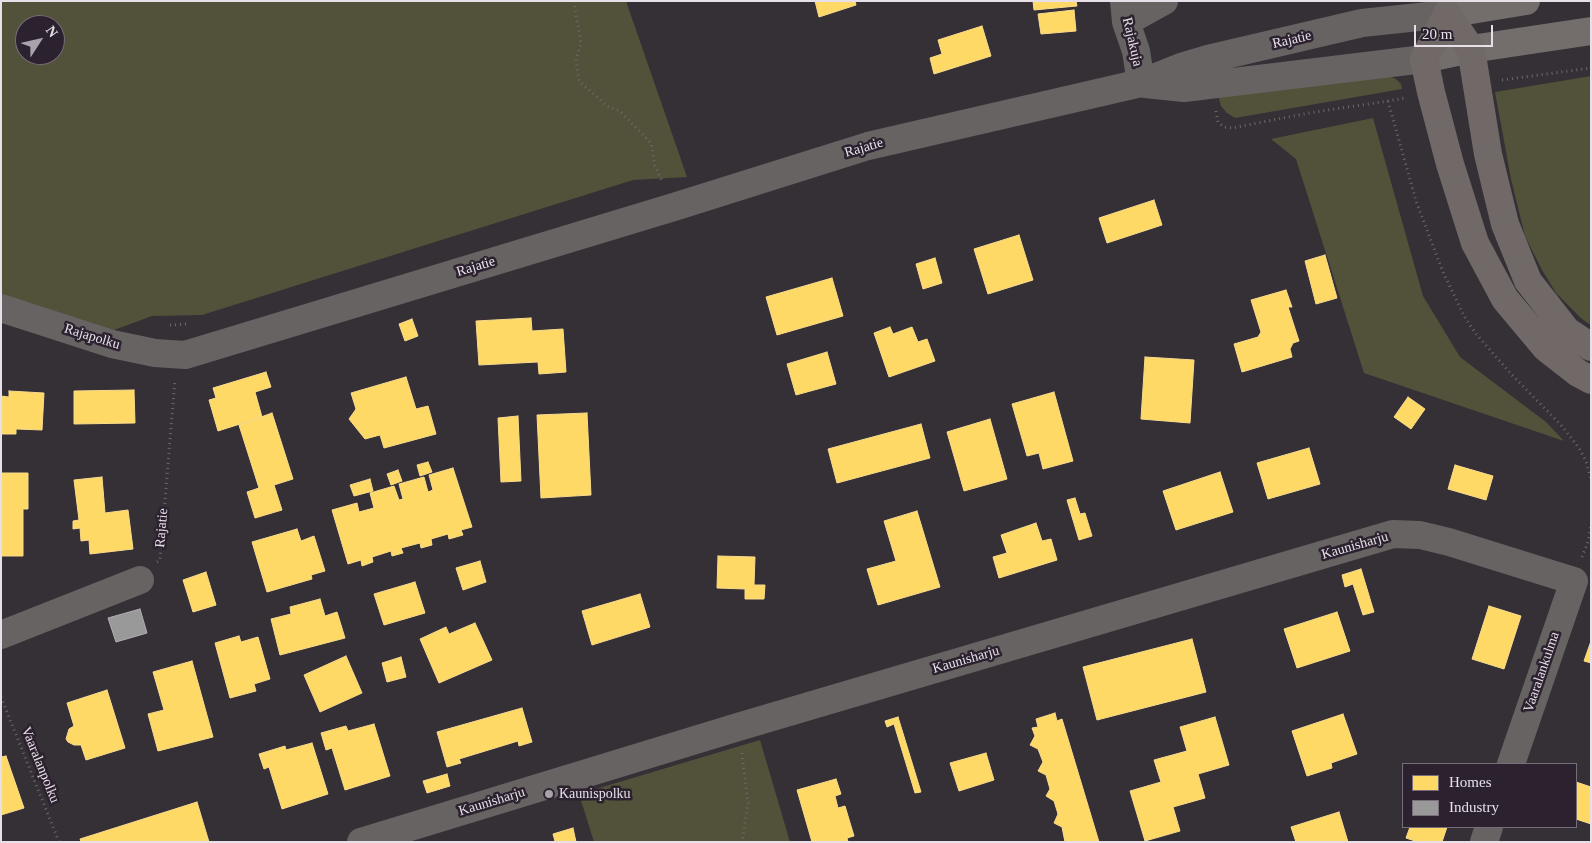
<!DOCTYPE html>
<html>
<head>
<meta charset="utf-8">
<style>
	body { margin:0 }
	#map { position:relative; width:1592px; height:843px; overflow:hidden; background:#352f36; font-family:"Times New Roman",serif }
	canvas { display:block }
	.frame { position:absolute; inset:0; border:2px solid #e7e0e8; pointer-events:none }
	.legend { position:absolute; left:1402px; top:763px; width:175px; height:65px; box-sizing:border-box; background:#2c222f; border:1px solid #776e79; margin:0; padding:6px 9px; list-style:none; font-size:15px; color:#e7e0e8 }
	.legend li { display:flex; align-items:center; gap:10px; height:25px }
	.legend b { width:25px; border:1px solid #776e79 }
	.north { position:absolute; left:15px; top:15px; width:50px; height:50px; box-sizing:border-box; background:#2c222f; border:1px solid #776e79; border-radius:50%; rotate:55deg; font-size:14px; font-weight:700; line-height:20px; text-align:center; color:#e7e0e8 }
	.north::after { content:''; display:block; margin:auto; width:18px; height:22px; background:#a9a2aa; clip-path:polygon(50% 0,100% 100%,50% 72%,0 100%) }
	.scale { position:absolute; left:1414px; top:25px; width:79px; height:22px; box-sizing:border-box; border:2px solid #e7e0e8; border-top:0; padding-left:6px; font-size:15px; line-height:18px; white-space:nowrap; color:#e7e0e8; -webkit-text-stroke:4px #2c222f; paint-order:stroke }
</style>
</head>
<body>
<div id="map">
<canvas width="1592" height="843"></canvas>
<div class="frame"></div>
<ul class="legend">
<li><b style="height:14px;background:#ffd966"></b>Homes</li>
<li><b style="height:14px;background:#999"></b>Industry</li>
</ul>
<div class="north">N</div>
<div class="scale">20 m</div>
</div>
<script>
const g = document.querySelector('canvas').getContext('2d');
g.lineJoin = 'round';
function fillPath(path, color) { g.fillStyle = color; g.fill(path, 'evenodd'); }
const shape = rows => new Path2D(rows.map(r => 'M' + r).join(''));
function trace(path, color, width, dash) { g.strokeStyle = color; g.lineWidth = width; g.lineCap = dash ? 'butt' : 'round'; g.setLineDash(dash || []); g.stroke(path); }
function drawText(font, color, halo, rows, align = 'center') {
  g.font = font + ' "Times New Roman",serif'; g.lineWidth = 5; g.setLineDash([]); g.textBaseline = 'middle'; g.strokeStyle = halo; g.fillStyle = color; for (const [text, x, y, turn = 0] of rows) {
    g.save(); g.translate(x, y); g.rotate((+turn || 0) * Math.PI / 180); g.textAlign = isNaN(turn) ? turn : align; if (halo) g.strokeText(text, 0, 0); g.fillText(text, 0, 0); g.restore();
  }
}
fillPath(shape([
	[1,1,626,1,687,177,633,180,202,315,152,316,106,333,1,298],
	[25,25,55,25,55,55,25,55],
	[1386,75,1396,79,1401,84,1402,89,1235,118,1227,113,1221,106,1219,99,1221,94],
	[1591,76,1591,325,1582,319,1556,293,1542,270,1525,236,1511,179,1495,92],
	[1373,118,1423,296,1460,357,1546,422,1564,441,1364,373,1296,159,1271,139],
	[760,740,790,842,594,842,579,794]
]), '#52523a');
const homes = shape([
	[815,1,855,1,856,5,819,17,815,1],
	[1033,1,1076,1,1077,6,1034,10,1033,1],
	[1074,10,1076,31,1041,34,1038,14,1074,10],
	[982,26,991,56,934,74,930,58,942,54,938,40,982,26],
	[1154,200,1162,225,1107,243,1099,218,1154,200],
	[1019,235,1033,280,988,294,974,249,1019,235],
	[1325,255,1337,298,1316,304,1305,261,1325,255],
	[935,258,942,283,923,289,916,264,935,258],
	[832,278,843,316,777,335,766,297,832,278],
	[1286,290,1292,307,1288,307,1299,341,1293,343,1290,349,1292,357,1242,372,1234,344,1258,337,1261,332,1251,300,1286,290],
	[531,318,532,331,563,329,566,372,539,374,538,362,479,365,476,321,531,318],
	[412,319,418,336,405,341,399,324,412,319],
	[890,327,893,334,912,327,918,342,927,339,935,361,889,377,874,333,890,327],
	[827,352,836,384,796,395,787,364,827,352],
	[1145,357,1194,360,1190,423,1141,419,1145,357],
	[266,372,271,387,255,392,262,417,218,431,209,400,216,398,213,388,266,372],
	[406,377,416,409,428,406,436,434,384,448,380,435,365,439,349,419,356,409,351,393,406,377],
	[134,390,135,423,74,424,74,391,134,390],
	[9,391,44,393,42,430,16,429,16,434,1,434,1,396,9,397,9,391],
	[1054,392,1073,461,1043,469,1039,453,1027,456,1012,404,1054,392],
	[1408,397,1425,409,1411,429,1394,417,1408,397],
	[272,413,293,479,274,485,282,510,255,518,247,492,259,488,239,425,272,413],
	[587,413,591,495,541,498,537,415,587,413],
	[518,416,521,481,501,482,498,418,518,416],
	[990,419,1007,479,964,491,947,432,990,419],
	[921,424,930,458,837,483,828,449,921,424],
	[1309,448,1320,484,1268,499,1257,463,1309,448],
	[428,462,432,472,420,476,417,465,428,462],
	[1455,465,1493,476,1486,500,1448,489,1455,465],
	[453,468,472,527,461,530,463,535,449,539,448,534,431,539,432,545,421,548,420,543,401,548,403,553,392,556,391,551,372,557,373,562,362,566,361,560,348,564,332,510,357,503,359,512,374,508,370,493,394,486,399,500,403,499,399,484,424,477,428,492,433,490,429,475,453,468],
	[398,470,402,481,391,485,387,474,398,470],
	[1220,472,1233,512,1176,530,1163,491,1220,472],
	[1,473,28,473,28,509,23,509,23,556,1,556,1,473],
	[102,477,105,513,128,510,133,549,90,554,89,540,81,541,80,528,73,529,73,521,79,520,74,480,102,477],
	[370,479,373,491,354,496,350,485,370,479],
	[1075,498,1080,514,1085,513,1092,536,1079,540,1067,500,1075,498],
	[917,511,940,587,878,605,867,569,896,561,884,521,917,511],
	[1036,523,1042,541,1051,539,1057,560,999,578,993,557,1007,553,1001,535,1036,523],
	[297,529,301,541,314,536,325,571,311,575,312,579,267,592,252,542,297,529],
	[718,556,755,557,754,585,765,585,764,599,745,599,745,589,717,588,718,556],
	[480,561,486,582,463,590,456,568,480,561],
	[1361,569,1374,612,1363,615,1353,584,1345,587,1342,575,1361,569],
	[206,572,216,605,193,612,183,580,206,572],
	[415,582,425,613,384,625,374,594,415,582],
	[640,594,650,627,592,645,582,611,640,594],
	[320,599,325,616,337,612,345,638,280,655,271,619,291,614,290,607,320,599],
	[1489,606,1521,616,1504,669,1472,659,1489,606],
	[1337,612,1350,651,1297,668,1284,629,1337,612],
	[475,623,492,660,439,683,420,639,446,627,449,634,475,623],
	[239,636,241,642,258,637,270,679,254,684,256,691,230,698,215,643,239,636],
	[1192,639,1206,692,1097,720,1083,667,1192,639],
	[1591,641,1591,663,1584,661,1591,641],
	[346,656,362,693,320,712,304,675,346,656],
	[401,657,406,677,387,682,382,663,401,657],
	[192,661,213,737,158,751,148,714,164,710,153,672,192,661],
	[107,690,125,748,86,760,81,745,74,745,68,742,66,739,69,729,74,726,67,703,107,690],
	[522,708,532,742,519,746,518,741,459,759,461,763,447,767,437,732,522,708],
	[1055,713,1057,721,1062,719,1099,842,1065,842,1062,827,1054,823,1058,814,1054,801,1046,796,1050,789,1046,775,1038,771,1043,762,1038,749,1030,745,1035,736,1032,728,1038,727,1036,719,1055,713],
	[1343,714,1357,754,1331,763,1332,768,1307,776,1292,731,1343,714],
	[898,717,921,792,915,793,894,724,887,727,885,721,898,717],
	[1215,717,1229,765,1198,774,1205,798,1173,807,1180,831,1145,841,1130,791,1161,782,1154,760,1187,751,1180,727,1215,717],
	[374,724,390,776,345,790,332,748,326,750,321,733,346,726,348,731,374,724],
	[312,743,328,794,282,809,269,767,264,769,259,754,285,746,286,750,312,743],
	[986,753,994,780,959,791,950,763,986,753],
	[6,756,24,808,1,815,1,757,6,756],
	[447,774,450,786,427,793,423,781,447,774],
	[836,779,841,794,835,796,838,808,845,806,854,836,847,838,848,842,812,842,797,790,836,779],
	[1576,782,1591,787,1591,824,1576,819,1576,782],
	[197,802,209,842,81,842,80,839,197,802],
	[1339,812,1348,842,1296,842,1291,827,1339,812],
	[1410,827,1447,827,1442,842,1418,842,1406,838,1410,827],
	[573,828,576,842,552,842,555,841,553,834,573,828]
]);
fillPath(homes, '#ffd966');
trace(homes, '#f8db8d', 1);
const industry = shape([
	[140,609,147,633,116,642,108,618,140,609]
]);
fillPath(industry, '#999');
trace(industry, '#b0aeb1', 1);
trace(shape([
	[574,1,581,44,576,59,579,81,607,106,620,111,651,143,655,166,663,183],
	[1502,80,1591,68],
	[1388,101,1416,201,1443,272,1464,316,1476,334,1512,375,1561,425,1579,448,1586,461,1591,479],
	[1216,111,1218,122,1224,127,1232,128,1309,113,1388,101,1405,98],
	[170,325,188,324],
	[1582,557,1588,542,1591,525],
	[157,562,160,560,175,380],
	[1,697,59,842],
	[742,753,748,803,742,842]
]), '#6d696a', 3, [1, 4]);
trace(shape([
	[1124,1,1126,22,1136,51,1141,83],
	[1126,22,1164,1],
	[1145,84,1184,88,1424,59],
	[1,308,112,344,155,353,185,355,677,206,868,146,1141,83,1181,67,1208,59,1362,23,1447,14],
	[1,635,140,580],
	[361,842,738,727,1393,534,1420,535,1449,542,1574,581,1511,764],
	[1484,842,1489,827]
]), '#676362', 28);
trace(shape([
	[1447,14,1526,1],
	[1424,59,1471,49,1591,31]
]), '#736d6b', 28);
trace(shape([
	[1591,347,1567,331,1528,281,1505,224,1488,154,1471,49,1447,14,1424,59,1431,92,1450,164,1475,243,1505,299,1546,348,1578,373,1591,380]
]), '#706968', 28);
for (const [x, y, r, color] of [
	[549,794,5,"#a9a2aa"]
]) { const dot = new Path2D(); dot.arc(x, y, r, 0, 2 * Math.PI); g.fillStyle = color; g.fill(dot); trace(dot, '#2c222f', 2); }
drawText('14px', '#e7e0e8', '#2c222f', [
	["Rajatie",1292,40,-13],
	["Rajakuja",1132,42,77],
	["Rajatie",864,148,-16],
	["Rajatie",476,267,-17],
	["Rajapolku",92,337,17],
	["Rajatie",162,528,-85],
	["Kaunisharju",1355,546,-16],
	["Kaunisharju",966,660,-16],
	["Vaaralankulma",1542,672,-71],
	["Vaaralanpolku",40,765,68],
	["Kaunisharju",492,802,-17]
]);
drawText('14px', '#e7e0e8', '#2c222f', [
	["Kaunispolku",559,794]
], 'left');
</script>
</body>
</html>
